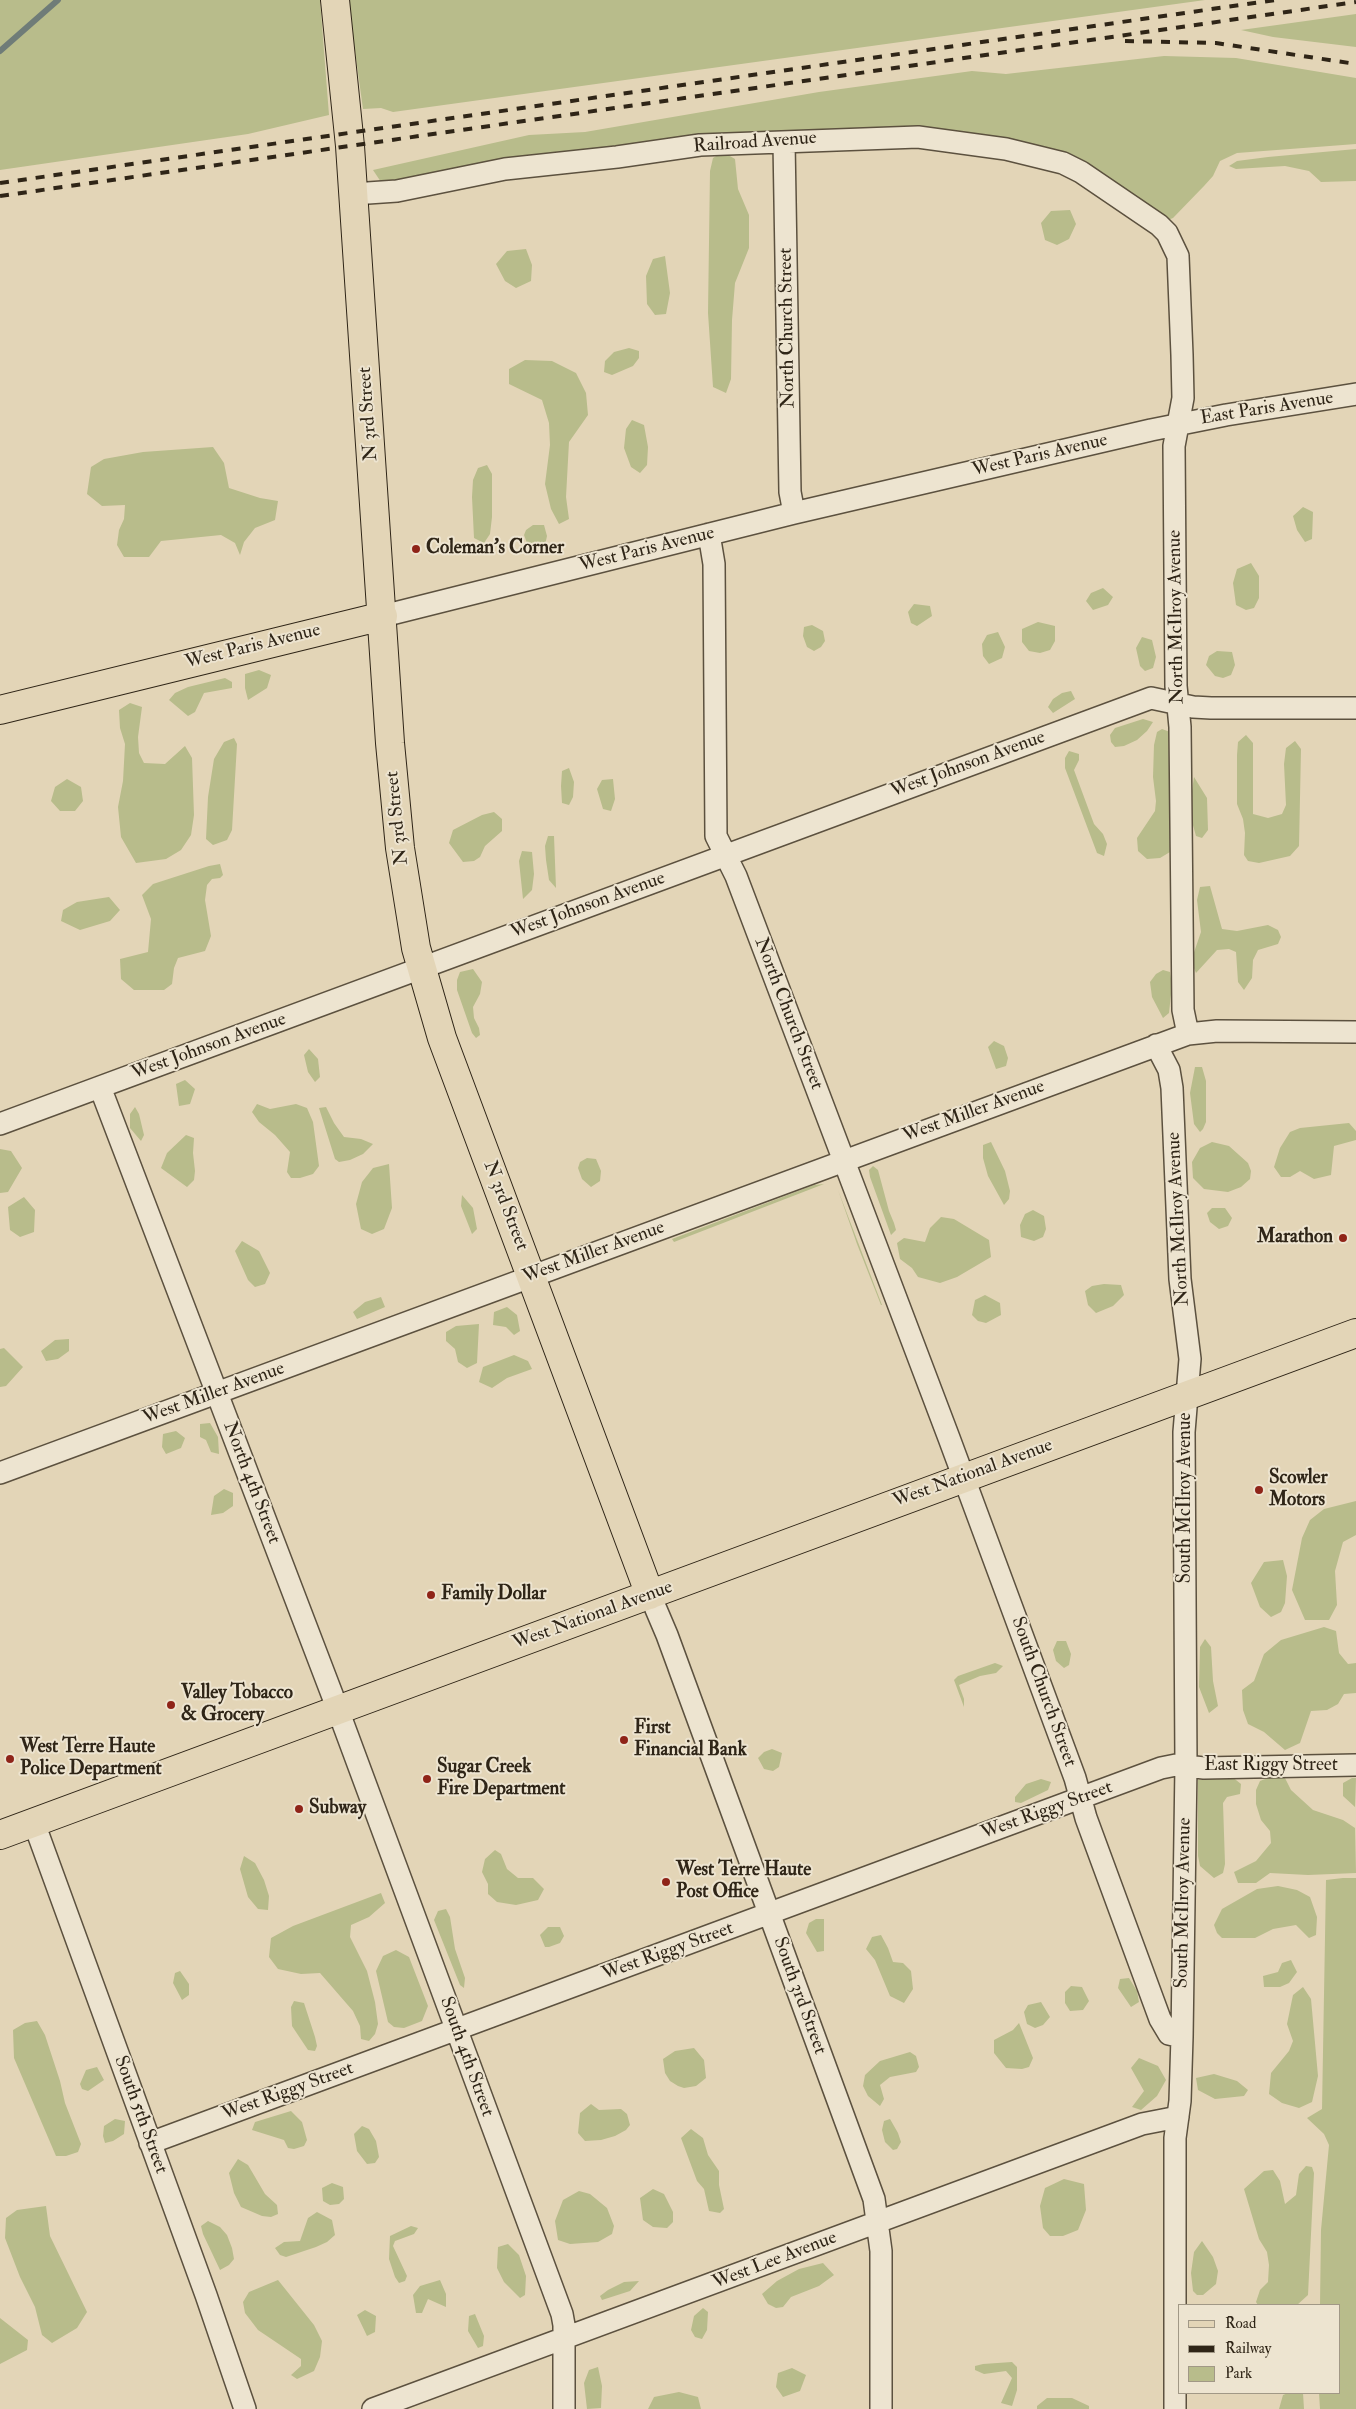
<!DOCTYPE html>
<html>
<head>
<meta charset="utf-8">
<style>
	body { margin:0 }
	#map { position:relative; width:1356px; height:2409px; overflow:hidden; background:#e3d5b7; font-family:"IM FELL Double Pica",serif }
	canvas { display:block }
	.legend { position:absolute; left:1178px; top:2304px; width:162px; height:90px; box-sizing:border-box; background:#ede4d0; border:1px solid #a19886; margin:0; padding:6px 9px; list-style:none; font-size:15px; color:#2f2517 }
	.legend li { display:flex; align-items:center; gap:10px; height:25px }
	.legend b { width:25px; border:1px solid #a19886 }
</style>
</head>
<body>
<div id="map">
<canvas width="1356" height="2409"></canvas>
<ul class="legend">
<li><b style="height:6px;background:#e3d5b7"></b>Road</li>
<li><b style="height:6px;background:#2f2517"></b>Railway</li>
<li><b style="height:14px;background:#b8bc8b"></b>Park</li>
</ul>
</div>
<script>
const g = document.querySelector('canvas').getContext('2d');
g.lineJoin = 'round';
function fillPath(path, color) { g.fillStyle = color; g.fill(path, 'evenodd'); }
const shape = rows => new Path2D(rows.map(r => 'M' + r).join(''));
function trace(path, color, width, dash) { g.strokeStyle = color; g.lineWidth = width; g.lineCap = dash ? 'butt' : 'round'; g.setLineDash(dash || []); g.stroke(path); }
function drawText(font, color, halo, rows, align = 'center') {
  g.font = font + ' "IM FELL Double Pica",serif'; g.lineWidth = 4; g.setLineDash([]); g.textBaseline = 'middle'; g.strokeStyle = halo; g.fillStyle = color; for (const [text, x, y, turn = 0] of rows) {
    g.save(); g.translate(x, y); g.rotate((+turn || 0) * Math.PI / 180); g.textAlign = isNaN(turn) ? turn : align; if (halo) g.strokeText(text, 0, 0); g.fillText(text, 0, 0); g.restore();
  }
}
fillPath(shape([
	[0,0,320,0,329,115,248,134,0,170],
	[348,0,1205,0,393,112,381,108,363,109],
	[1356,14,1356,47,1273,37,1241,30],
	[1164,56,1236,58,1356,78,1356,144,1237,153,1220,161,1213,176,1204,186,1173,218,1168,220,1100,174,915,131,432,179,381,182,373,170,529,135,585,132,819,92,972,71,1006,74],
	[1356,149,1356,181,1321,182,1309,171,1285,166,1236,169,1229,166,1237,161,1268,157],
	[723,152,735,159,738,189,749,215,749,248,735,283,732,320,731,379,726,393,713,387,708,313,710,171,713,158],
	[1070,210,1076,224,1069,239,1057,245,1045,240,1041,223,1051,211],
	[526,249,532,265,531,281,516,288,505,281,496,264,507,251],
	[665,256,670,293,666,314,655,315,647,304,646,276,653,259],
	[629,348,639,351,639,358,633,366,612,375,604,372,605,361,614,352],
	[525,360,552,361,576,373,586,393,588,415,569,442,566,497,569,519,559,524,551,509,545,484,550,445,549,423,542,400,509,384,509,369],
	[632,420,644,425,648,447,647,465,640,473,631,467,624,448,626,429],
	[213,447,224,463,229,488,260,498,278,501,275,520,255,528,244,542,240,555,235,543,221,535,161,541,149,557,124,557,117,545,119,530,124,519,125,505,102,506,87,494,91,467,104,459,143,452],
	[487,465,492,474,492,517,490,534,484,543,474,538,472,497,473,480,478,468],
	[1303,507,1313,512,1312,539,1305,542,1297,530,1293,516],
	[533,525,544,525,547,536,545,545,535,549,527,543,524,535,526,530],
	[1251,563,1259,576,1259,598,1254,608,1246,610,1236,605,1233,583,1237,569],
	[1103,588,1113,597,1108,605,1093,610,1086,601,1091,593],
	[914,604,930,606,932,616,917,626,911,623,908,612],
	[1038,622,1055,626,1055,641,1050,650,1040,653,1029,651,1022,642,1022,629],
	[812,625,823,631,825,641,821,647,814,651,807,647,803,636,804,627],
	[998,632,1005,647,1002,658,989,664,983,656,982,644,987,635],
	[1142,637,1152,640,1156,657,1153,668,1145,671,1140,666,1136,648],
	[1217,651,1232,652,1235,665,1231,675,1223,678,1215,676,1206,665,1209,656],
	[259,670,271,675,267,688,248,700,245,688,245,674],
	[225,678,232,682,232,688,204,693,195,712,188,716,169,700,175,693,188,687],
	[1071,691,1075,699,1053,713,1048,707,1053,699,1062,693],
	[130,703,142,707,138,737,139,753,144,763,165,764,185,746,192,758,194,815,191,835,181,850,166,859,136,863,121,837,118,807,123,781,125,744,120,728,119,710],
	[1143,719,1153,722,1147,731,1137,740,1124,746,1115,747,1111,742,1110,735,1115,728],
	[1162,729,1170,732,1170,852,1160,858,1147,859,1138,851,1137,838,1155,811,1156,801,1153,777,1154,745,1157,732],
	[1246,735,1253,743,1253,814,1268,818,1282,814,1286,805,1284,764,1286,748,1295,741,1301,749,1299,846,1290,856,1259,863,1248,861,1244,855,1245,833,1243,819,1237,804,1237,755,1238,742],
	[234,738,237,744,232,830,227,840,213,845,206,839,208,797,214,759,224,742],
	[1069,751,1079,754,1079,760,1074,770,1094,824,1103,834,1107,844,1104,856,1097,853,1065,768,1065,758],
	[569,768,574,782,573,797,569,805,562,803,561,786,562,771],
	[1194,777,1207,798,1208,830,1202,838,1196,836,1189,811],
	[67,779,81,787,83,801,75,811,60,811,51,801,55,787],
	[613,779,615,799,611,811,603,809,597,789,602,780],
	[494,812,502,819,502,831,485,846,480,857,474,861,463,862,449,843,453,830,482,815],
	[548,836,554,836,556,888,549,880,546,860,545,846],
	[522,851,532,852,534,874,532,890,523,899,519,861],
	[220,864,223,875,220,878,212,879,207,885,205,900,211,936,205,951,178,958,174,968,172,984,164,990,134,990,121,979,120,959,148,952,151,919,142,895,153,884,209,866],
	[1210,886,1222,929,1237,931,1268,925,1278,930,1281,937,1278,944,1258,950,1253,960,1252,978,1244,990,1238,982,1236,952,1229,949,1217,950,1196,973,1191,961,1201,932,1197,900,1200,887],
	[109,897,120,910,110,921,80,930,61,921,63,910,77,902],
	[473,969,482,982,480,994,473,1007,474,1018,479,1028,480,1035,476,1038,472,1033,457,990,457,980,460,972],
	[1163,970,1170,972,1172,985,1169,1013,1163,1018,1152,997,1150,982,1156,974],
	[994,1041,1004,1046,1008,1058,1006,1066,996,1069,988,1047],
	[309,1049,318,1059,320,1077,315,1082,308,1072,304,1055],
	[1195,1067,1202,1067,1206,1081,1206,1122,1203,1129,1200,1132,1194,1124,1190,1093],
	[185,1080,195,1089,190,1104,179,1106,176,1084],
	[257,1104,270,1109,296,1104,307,1108,313,1122,319,1166,313,1174,300,1178,291,1178,287,1172,290,1152,275,1135,259,1122,252,1112],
	[135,1107,139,1114,144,1135,141,1141,130,1128,130,1114],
	[326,1107,334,1123,344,1137,361,1139,373,1144,363,1154,350,1160,339,1162,335,1159,319,1108],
	[1349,1123,1356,1131,1356,1140,1334,1146,1331,1175,1314,1179,1300,1171,1290,1177,1281,1177,1274,1167,1280,1148,1290,1132,1300,1128],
	[186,1135,194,1138,193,1153,195,1171,194,1180,187,1187,161,1168,167,1153],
	[991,1142,1005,1171,1010,1191,1009,1199,1004,1205,988,1176,983,1158,983,1145],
	[1212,1142,1229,1146,1248,1163,1251,1171,1250,1179,1241,1187,1228,1192,1204,1189,1193,1178,1192,1162,1200,1148],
	[0,1149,11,1151,22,1168,8,1192,0,1193],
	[587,1158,596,1159,601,1171,600,1181,591,1187,582,1179,578,1168,580,1162],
	[389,1164,392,1208,384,1229,372,1234,361,1229,356,1204,362,1182,373,1168],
	[873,1166,878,1170,889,1211,894,1223,896,1230,891,1235,870,1177,869,1170],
	[824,1184,674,1242,672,1239,814,1185],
	[838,1190,882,1305,881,1305,857,1244],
	[462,1195,473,1208,477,1229,472,1234,461,1206],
	[24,1197,35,1210,34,1232,20,1237,10,1230,8,1207],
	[1212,1208,1225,1208,1232,1218,1228,1226,1219,1229,1210,1222,1207,1213],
	[1033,1210,1044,1216,1046,1229,1043,1237,1034,1241,1021,1237,1020,1225,1025,1214],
	[941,1217,954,1219,989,1240,991,1257,957,1277,940,1283,918,1277,912,1268,900,1259,897,1243,904,1238,925,1242,930,1228],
	[242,1241,259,1251,270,1273,265,1284,255,1287,248,1280,235,1251],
	[1104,1284,1121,1285,1124,1295,1113,1306,1096,1313,1088,1305,1085,1291,1092,1286],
	[985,1295,1000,1303,1001,1315,986,1323,978,1321,972,1315,975,1300],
	[381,1297,385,1307,357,1319,353,1312,365,1302],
	[507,1307,517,1315,520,1331,514,1335,506,1327,493,1325,494,1312],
	[479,1324,477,1363,467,1368,458,1362,455,1349,446,1341,446,1332,456,1326],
	[69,1339,69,1351,58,1359,46,1361,41,1351,55,1340],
	[4,1348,23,1367,6,1386,0,1387,0,1349],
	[514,1355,528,1361,532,1369,507,1378,492,1388,479,1382,483,1367],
	[210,1423,218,1437,219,1454,211,1452,206,1440,200,1437,200,1424],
	[176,1431,185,1438,181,1448,166,1454,162,1447,163,1434],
	[224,1489,233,1493,233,1506,223,1513,211,1515,214,1496],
	[1356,1501,1356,1535,1343,1542,1335,1571,1337,1605,1329,1620,1305,1620,1292,1590,1302,1538,1310,1520,1324,1509],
	[1283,1560,1287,1576,1285,1603,1281,1612,1271,1617,1260,1607,1251,1583,1264,1562],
	[1324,1627,1336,1631,1339,1653,1348,1664,1356,1663,1356,1693,1344,1694,1338,1704,1327,1710,1311,1711,1300,1743,1285,1750,1264,1732,1248,1724,1243,1710,1242,1690,1254,1681,1264,1654,1281,1640],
	[1205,1639,1211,1647,1213,1681,1218,1706,1209,1713,1199,1687,1200,1647],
	[1057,1641,1066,1641,1071,1654,1069,1665,1064,1668,1056,1661,1053,1650],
	[995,1663,1003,1666,996,1673,980,1676,959,1685,964,1699,964,1707,954,1680,958,1676],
	[772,1749,782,1753,779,1767,773,1771,764,1769,758,1758,764,1752],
	[1231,1776,1241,1784,1240,1794,1227,1797,1223,1803,1225,1864,1223,1873,1214,1878,1200,1866,1198,1856,1198,1780],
	[1270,1777,1285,1778,1291,1790,1313,1810,1343,1820,1355,1828,1356,1873,1308,1875,1270,1873,1256,1883,1238,1883,1234,1872,1256,1861,1271,1843,1270,1831,1261,1820,1256,1804,1256,1790,1260,1781],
	[1352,1778,1356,1778,1355,1807,1343,1796,1343,1783],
	[1041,1779,1051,1782,1048,1790,1021,1803,1015,1802,1015,1797,1026,1784],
	[495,1850,501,1854,507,1869,518,1878,533,1878,544,1889,538,1900,516,1905,497,1902,488,1894,488,1884,482,1872,485,1859],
	[244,1856,255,1863,264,1880,269,1896,268,1910,258,1909,248,1897,240,1869],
	[1343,1878,1356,1878,1356,2409,1320,2409,1319,2393,1340,2393,1340,2305,1320,2305,1321,2230,1329,2145,1324,2134,1307,2118,1322,2109,1326,1880],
	[1278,1886,1297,1890,1310,1897,1317,1917,1316,1935,1309,1938,1296,1925,1273,1929,1255,1938,1222,1938,1217,1933,1214,1925,1222,1909,1257,1889],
	[381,1893,385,1903,369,1917,351,1925,350,1937,367,1971,375,2002,378,2024,375,2034,369,2041,361,2039,360,2026,353,2011,320,1973,301,1974,278,1969,269,1957,271,1938,293,1926],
	[446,1909,450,1917,455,1949,465,1978,464,1988,460,1985,434,1920,438,1911],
	[816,1919,824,1919,824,1951,817,1952,806,1933,809,1923],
	[548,1927,560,1927,564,1936,560,1943,549,1947,545,1947,540,1935],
	[881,1935,888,1948,893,1962,903,1963,911,1971,913,1989,904,2003,890,1996,875,1960,866,1949,872,1937],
	[396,1950,409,1957,428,2006,422,2021,404,2028,394,2027,388,2022,376,1971,383,1956],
	[1291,1960,1297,1972,1289,1983,1280,1987,1264,1987,1263,1976,1278,1972,1282,1963],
	[180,1971,189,1984,189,1995,182,2000,173,1983,175,1973],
	[1129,1978,1137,1991,1139,2002,1131,2007,1118,1988,1120,1979],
	[1071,1986,1082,1987,1089,2001,1083,2010,1070,2011,1065,2003,1065,1992],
	[1303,1987,1311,1999,1318,2076,1312,2102,1299,2108,1282,2103,1269,2094,1271,2073,1289,2051,1293,2041,1287,2024,1293,1995],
	[294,2001,304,2003,315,2037,317,2046,315,2051,308,2050,292,2026,291,2007],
	[1041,2002,1050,2017,1043,2025,1035,2028,1027,2024,1024,2012,1028,2005],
	[37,2021,45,2035,60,2081,65,2103,81,2144,78,2152,66,2156,56,2156,14,2058,13,2030,25,2023],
	[1019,2023,1033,2058,1029,2067,1022,2069,1006,2068,994,2053,994,2040,1013,2030],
	[694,2048,704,2060,706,2078,696,2086,684,2088,678,2086,670,2081,665,2073,663,2059,675,2051],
	[910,2052,916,2056,919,2067,916,2072,890,2077,880,2085,884,2099,880,2106,868,2096,863,2086,865,2075,880,2061],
	[1139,2058,1158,2066,1166,2080,1157,2096,1141,2110,1132,2107,1144,2091,1131,2068],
	[97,2067,104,2080,88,2091,82,2089,80,2084,86,2070],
	[1214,2074,1237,2081,1248,2090,1244,2096,1215,2099,1198,2090,1196,2078],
	[591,2104,599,2110,621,2109,627,2114,630,2125,626,2130,615,2136,601,2140,585,2141,578,2133,580,2113],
	[291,2111,302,2122,307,2140,304,2146,294,2149,288,2148,284,2140,252,2130,255,2122],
	[115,2119,125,2121,124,2134,113,2141,105,2143,103,2136,104,2126],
	[890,2119,898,2133,901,2142,897,2149,893,2150,885,2142,882,2130,884,2121],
	[362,2126,369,2129,376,2141,379,2157,375,2163,367,2164,357,2151,354,2134],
	[691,2129,703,2138,708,2155,719,2171,719,2185,724,2209,720,2213,709,2211,704,2189,697,2181,681,2138],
	[238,2159,248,2165,265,2194,277,2205,278,2214,271,2217,262,2216,241,2207,234,2193,229,2173],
	[1306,2166,1312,2167,1314,2173,1308,2295,1297,2305,1258,2305,1256,2302,1260,2290,1268,2282,1269,2265,1267,2252,1259,2239,1244,2189,1264,2171,1273,2170,1280,2181,1285,2204,1296,2195,1299,2174],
	[1064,2179,1084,2184,1086,2210,1078,2230,1063,2236,1050,2236,1043,2228,1040,2206,1045,2188],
	[332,2183,343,2187,344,2199,339,2204,330,2205,323,2201,322,2188],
	[653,2189,664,2194,673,2212,673,2222,667,2228,653,2227,643,2220,640,2198],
	[579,2191,590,2194,607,2208,614,2226,612,2234,598,2242,570,2244,558,2240,555,2221,563,2200],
	[46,2206,50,2236,87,2312,77,2328,52,2343,42,2335,35,2307,20,2277,5,2238,6,2218,17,2210],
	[317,2212,332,2220,335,2235,327,2242,316,2247,286,2257,280,2255,275,2248,284,2242,300,2241,308,2218],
	[208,2221,220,2227,227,2235,232,2248,234,2259,229,2265,220,2270,203,2234,201,2226],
	[411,2226,418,2228,414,2234,395,2241,393,2246,407,2276,405,2281,399,2283,395,2277,389,2259,390,2236],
	[1202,2241,1213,2257,1218,2271,1216,2284,1203,2295,1197,2295,1193,2291,1191,2273,1194,2252],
	[508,2244,519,2255,526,2276,525,2295,520,2298,504,2282,497,2268,498,2247],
	[823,2263,834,2275,819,2286,791,2297,783,2307,776,2308,768,2304,762,2294,777,2281,799,2269],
	[278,2280,314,2325,322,2341,320,2357,314,2371,297,2379,291,2375,301,2366,301,2359,258,2330,245,2313,243,2302,249,2292],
	[440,2280,446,2294,446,2307,428,2299,422,2313,416,2313,413,2295,420,2286],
	[639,2281,630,2291,602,2300,600,2296,608,2290,624,2282],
	[703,2308,708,2312,707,2330,702,2339,695,2337,691,2330,694,2316],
	[365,2310,376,2316,375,2332,367,2336,357,2315],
	[475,2314,484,2336,483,2346,478,2348,468,2331,469,2316],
	[0,2318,28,2340,27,2350,0,2364],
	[1012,2362,1017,2367,1017,2390,1012,2406,1001,2403,1012,2378,1006,2371,984,2374,975,2370,975,2366,983,2364],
	[598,2367,602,2386,601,2408,587,2409,584,2383,589,2370],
	[792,2368,806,2375,800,2391,783,2397,776,2387,778,2373],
	[679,2392,698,2397,701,2409,648,2409,654,2397],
	[1288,2393,1303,2393,1304,2409,1279,2409,1283,2395],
	[1047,2398,1072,2398,1089,2406,1089,2409,1037,2409,1037,2406]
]), '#b8bc8b');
trace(shape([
	[0,51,58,0]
]), '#6f7c78', 6);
const minor = shape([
	[784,142,790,492,794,513],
	[353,194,397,191,505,169,617,157,700,145,918,137,1006,149,1063,163,1081,172,1159,225,1167,233,1178,256,1182,355,1183,398,1174,446,1175,570,1176,686,1180,727,1183,1010,1188,1034],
	[709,534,714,564,716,836,736,876,949,1438,1075,1778,1086,1818,1160,2019,1169,2034,1182,2037],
	[383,616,794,513,1151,430,1226,415,1356,394],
	[1156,1045,1169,1070,1172,1088,1180,1279,1190,1359,1184,1432,1186,1765,1182,2037,1180,2101,1175,2138,1175,2409],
	[100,1087,338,1710,562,2314,564,2325,564,2409],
	[0,1124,1151,698,1193,707,1211,708,1356,708],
	[0,1473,1188,1034,1217,1031,1356,1032],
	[650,1595,667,1635,874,2199,881,2251,881,2409],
	[34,1823,206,2295,245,2409],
	[150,2143,1161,1768,1176,1765,1204,1768,1356,1765],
	[373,2409,1142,2124,1178,2117]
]);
const major = shape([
	[335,0,350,146,390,743,400,848,416,948,442,1038,650,1595],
	[0,710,383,616],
	[0,1835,1356,1333]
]);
trace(minor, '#5c513f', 24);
trace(major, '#2f2517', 30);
trace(minor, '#ede4d0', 21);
trace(major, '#e3d5b7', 28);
trace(shape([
	[1125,41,1216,43,1356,64],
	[0,183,1275,0],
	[0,196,1356,2]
]), '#2f2517', 4, [9, 9]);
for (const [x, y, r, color] of [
	[416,549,5,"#8f2418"],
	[1343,1238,5,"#8f2418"],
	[1259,1490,5,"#8f2418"],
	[431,1595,5,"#8f2418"],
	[171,1705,5,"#8f2418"],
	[624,1740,5,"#8f2418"],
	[10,1759,5,"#8f2418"],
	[427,1779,5,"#8f2418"],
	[299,1809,5,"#8f2418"],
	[666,1882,5,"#8f2418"]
]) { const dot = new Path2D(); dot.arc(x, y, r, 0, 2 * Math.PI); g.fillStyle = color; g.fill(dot); trace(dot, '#ede4d0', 2); }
drawText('19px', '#2f2517', '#ede4d0', [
	["Railroad Avenue",755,143,-4],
	["North Church Street",788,328,-91],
	["East Paris Avenue",1267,409,-9],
	["N 3rd Street",369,414,-94],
	["West Paris Avenue",1040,456,-13],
	["West Paris Avenue",647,550,-14],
	["North McIlroy Avenue",1177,617,-91],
	["West Paris Avenue",253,647,-14],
	["West Johnson Avenue",968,765,-20],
	["N 3rd Street",398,818,-96],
	["West Johnson Avenue",588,906,-20],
	["North Church Street",788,1014,69],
	["West Johnson Avenue",209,1047,-20],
	["West Miller Avenue",974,1112,-20],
	["N 3rd Street",505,1206,69],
	["North McIlroy Avenue",1179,1219,-93],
	["West Miller Avenue",594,1253,-20],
	["West Miller Avenue",214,1394,-20],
	["West National Avenue",973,1474,-20],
	["North 4th Street",251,1483,69],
	["South McIlroy Avenue",1186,1498,-90],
	["West National Avenue",593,1616,-20],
	["South Church Street",1043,1692,70],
	["East Riggy Street",1271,1766],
	["West Riggy Street",1047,1811,-20],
	["South McIlroy Avenue",1184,1903,-89],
	["West Riggy Street",668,1952,-20],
	["South 3rd Street",799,1996,70],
	["South 4th Street",466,2057,70],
	["West Riggy Street",288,2092,-20],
	["South 5th Street",140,2115,70],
	["West Lee Avenue",775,2261,-21]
]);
drawText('bold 19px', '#2f2517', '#ede4d0', [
	["Coleman's Corner",426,549],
	["Marathon",1333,1238,"right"],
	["Scowler",1269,1479],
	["Motors",1269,1501],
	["Family Dollar",441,1595],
	["Valley Tobacco",181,1694],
	["& Grocery",181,1716],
	["First",634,1729],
	["Financial Bank",634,1751],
	["West Terre Haute",20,1748],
	["Police Department",20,1770],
	["Sugar Creek",437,1768],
	["Fire Department",437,1790],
	["Subway",309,1809],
	["West Terre Haute",676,1871],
	["Post Office",676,1893]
], 'left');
</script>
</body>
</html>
